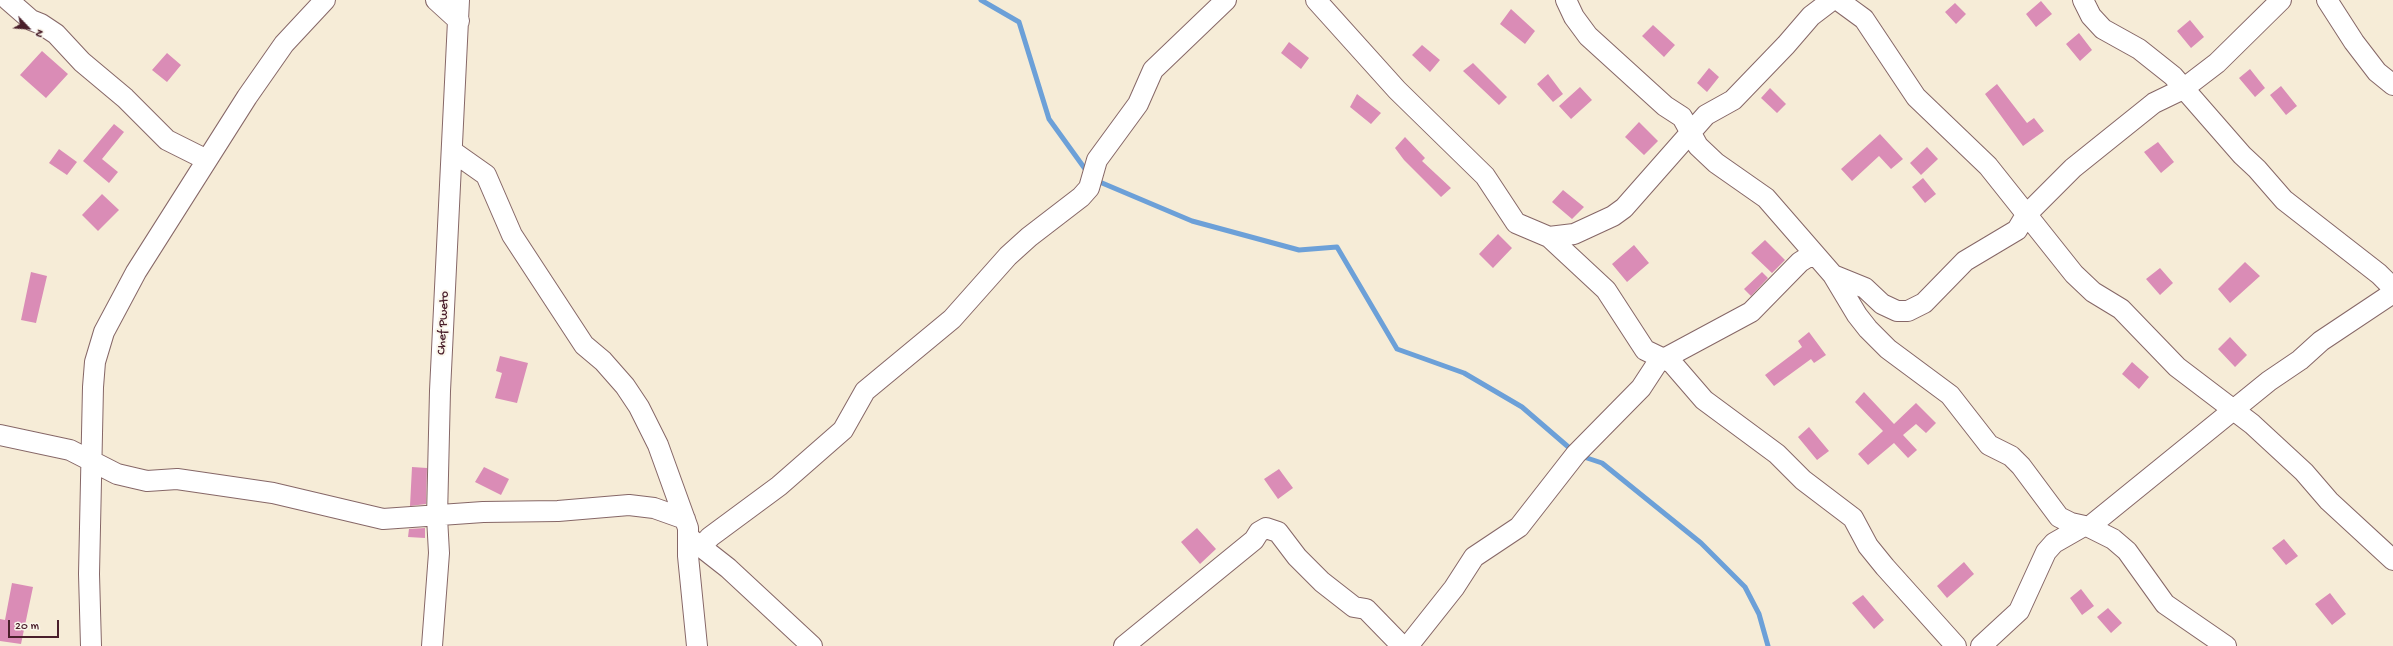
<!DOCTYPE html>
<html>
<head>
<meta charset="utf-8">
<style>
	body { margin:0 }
	#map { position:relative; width:2393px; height:646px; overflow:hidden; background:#f6ecd7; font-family:"Gochi Hand",sans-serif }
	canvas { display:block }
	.north { position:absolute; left:8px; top:8px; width:40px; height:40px; -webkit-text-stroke:3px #fbf7ec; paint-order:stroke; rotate:115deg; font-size:11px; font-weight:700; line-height:16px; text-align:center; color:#4a1f2b }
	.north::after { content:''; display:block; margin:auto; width:14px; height:18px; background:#4a1f2b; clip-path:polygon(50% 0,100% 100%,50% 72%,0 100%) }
	.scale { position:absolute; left:8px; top:620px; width:51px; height:18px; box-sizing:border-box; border:2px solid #4a1f2b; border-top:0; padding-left:5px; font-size:12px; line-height:14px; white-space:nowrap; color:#4a1f2b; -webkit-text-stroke:3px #fbf7ec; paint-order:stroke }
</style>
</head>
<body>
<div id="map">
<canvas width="2393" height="646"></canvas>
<div class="north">N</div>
<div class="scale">20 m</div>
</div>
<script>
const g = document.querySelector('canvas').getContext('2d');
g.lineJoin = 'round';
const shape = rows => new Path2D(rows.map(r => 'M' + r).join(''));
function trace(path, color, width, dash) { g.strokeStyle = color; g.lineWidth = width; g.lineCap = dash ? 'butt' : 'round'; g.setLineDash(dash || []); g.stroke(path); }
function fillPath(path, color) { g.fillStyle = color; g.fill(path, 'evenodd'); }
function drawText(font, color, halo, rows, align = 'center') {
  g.font = font + ' "Gochi Hand",sans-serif'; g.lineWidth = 4; g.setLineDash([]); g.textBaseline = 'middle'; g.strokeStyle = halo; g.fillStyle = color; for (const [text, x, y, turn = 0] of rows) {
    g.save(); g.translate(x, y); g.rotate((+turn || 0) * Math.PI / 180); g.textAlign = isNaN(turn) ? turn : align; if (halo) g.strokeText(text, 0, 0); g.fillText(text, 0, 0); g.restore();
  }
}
trace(shape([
	[981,0,1019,22,1049,119,1088,173],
	[1095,180,1192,221,1299,250,1337,247,1397,349,1464,373,1522,407,1573,451],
	[1581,456,1602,463,1701,543,1745,587,1759,614,1768,646]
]), '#6ca0d8', 5);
fillPath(shape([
	[2041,1,2052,14,2036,27,2026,14],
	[1955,3,1966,14,1956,24,1945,12],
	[1511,9,1535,31,1525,44,1500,24],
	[2190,20,2204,37,2191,48,2177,31],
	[1653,25,1675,45,1664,57,1642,36],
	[2079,33,2092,50,2080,61,2066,44],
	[1289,42,1309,58,1301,69,1281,53],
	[1422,45,1440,60,1430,72,1412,55],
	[42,51,68,74,46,98,20,75],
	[167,53,181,65,167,82,152,70],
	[1473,63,1507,97,1499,105,1463,71],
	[1709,68,1719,77,1707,92,1697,83],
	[2250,69,2265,88,2255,97,2239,78],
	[1548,74,1563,94,1553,102,1537,84],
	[1997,84,2027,123,2034,118,2044,131,2023,146,1985,94],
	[2281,86,2297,106,2286,115,2270,95],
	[1580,87,1592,100,1571,119,1559,106],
	[1770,88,1786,104,1777,113,1761,98],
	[1357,94,1381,113,1371,124,1350,107],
	[1639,122,1658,141,1644,155,1625,137],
	[114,124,124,132,102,159,118,172,109,183,83,161],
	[1880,134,1903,159,1891,169,1879,156,1852,181,1841,169],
	[1405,137,1425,158,1422,161,1451,188,1441,197,1404,160,1395,148],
	[2158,142,2174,162,2161,173,2144,152],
	[1927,147,1938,159,1921,175,1910,163],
	[59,149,77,162,67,175,49,163],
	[1923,178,1936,194,1925,203,1912,187],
	[1563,190,1584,207,1572,219,1552,202],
	[102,194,119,210,98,231,82,215],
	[1498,234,1512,248,1493,268,1479,254],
	[1765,240,1785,260,1772,273,1751,253],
	[1634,245,1649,263,1627,282,1612,264],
	[2245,262,2260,276,2230,303,2218,289],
	[2160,268,2173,283,2160,295,2146,279],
	[31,272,47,276,36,323,21,320],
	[1762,272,1768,278,1751,296,1744,289],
	[1809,332,1826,355,1814,363,1811,359,1774,386,1765,375,1802,347,1798,341],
	[2230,337,2247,355,2235,367,2218,349],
	[500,356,528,363,517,403,495,398,502,373,496,371],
	[2132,362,2149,377,2139,389,2122,374],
	[1864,392,1894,424,1916,403,1936,423,1926,433,1916,424,1903,435,1917,450,1908,458,1894,443,1868,465,1858,454,1883,431,1855,402],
	[1809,427,1829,451,1817,460,1798,437],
	[412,467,427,468,426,504,410,506],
	[484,467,509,479,501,495,475,482],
	[1279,469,1293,488,1278,499,1264,479],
	[425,528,425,538,408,537,409,529],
	[1197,528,1216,549,1200,564,1181,542],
	[2284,539,2298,556,2286,565,2272,548],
	[1964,562,1974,574,1947,598,1937,586],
	[12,583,33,587,21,644,0,641,0,619,5,620],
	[2081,589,2094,606,2082,615,2070,598],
	[2330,593,2346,614,2332,625,2315,604],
	[1863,595,1884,620,1874,629,1852,603],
	[2108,608,2122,623,2111,633,2097,617]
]), '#da8cb6');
const street = shape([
	[8,0,31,20,41,24,56,34,82,62,125,98,167,140,207,160],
	[436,0,459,21],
	[1316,0,1397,90,1485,176,1516,223,1549,237,1606,290,1645,350,1672,363,1704,400,1777,454,1803,480,1853,518,1868,546,1885,567,1956,646],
	[1566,0,1574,17,1588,36,1665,106,1682,117,1698,146,1716,163,1766,198,1833,275,1857,315,1868,329,1888,349,1950,395,1989,445,2011,456,2021,466,2059,517,2071,523,2089,527,2113,539,2127,551,2165,604,2226,646],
	[1838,0,1864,19,1916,97,1988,166,2074,274,2093,292,2121,309,2177,367,2252,424,2304,472,2329,501,2393,560],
	[2083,0,2091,16,2103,29,2139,49,2173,76,2242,155,2257,169,2284,200,2379,274,2393,288],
	[2327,0,2354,42,2377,72,2393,85],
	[452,151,486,175,512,235,584,345,603,361,625,386,639,407,658,445,688,528,688,556,697,646],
	[1549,237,1574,234,1613,216,1624,208,1706,115,1733,100,1786,45,1811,16,1832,0],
	[1833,275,1865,288,1882,304,1897,311,1908,311,1924,303,1965,261,2017,230,2026,215,2073,168,2154,103,2183,89,2217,63,2281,0],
	[0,435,70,450,117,474,134,478,147,481,177,479,273,493,383,519,483,512,558,511,629,505,654,508,685,519],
	[2089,527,2269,381,2300,360,2321,341,2393,293],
	[691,539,728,568,812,646],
	[702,546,710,537,779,486,843,430,865,391,952,319,1008,256,1029,237,1081,197,1089,188,1097,160,1138,104,1153,70,1226,0],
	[91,646,89,574,93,387,95,362,104,332,136,272,247,97,284,44,325,0],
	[432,646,439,553,437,517,440,391,459,0],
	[1124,646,1254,540,1259,532,1266,528,1278,532,1297,557,1322,582,1354,607,1366,609,1402,646],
	[1408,646,1454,588,1474,557,1519,527,1576,454,1641,388,1658,362,1751,312,1800,262,1808,257,1816,257],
	[1981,646,2019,611,2046,552,2054,543,2082,527]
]);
trace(street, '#866767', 22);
trace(street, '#fff', 20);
drawText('13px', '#4a1f2b', '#fbf7ec', [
	["Chef Pweto",444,323,-87]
]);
</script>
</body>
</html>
